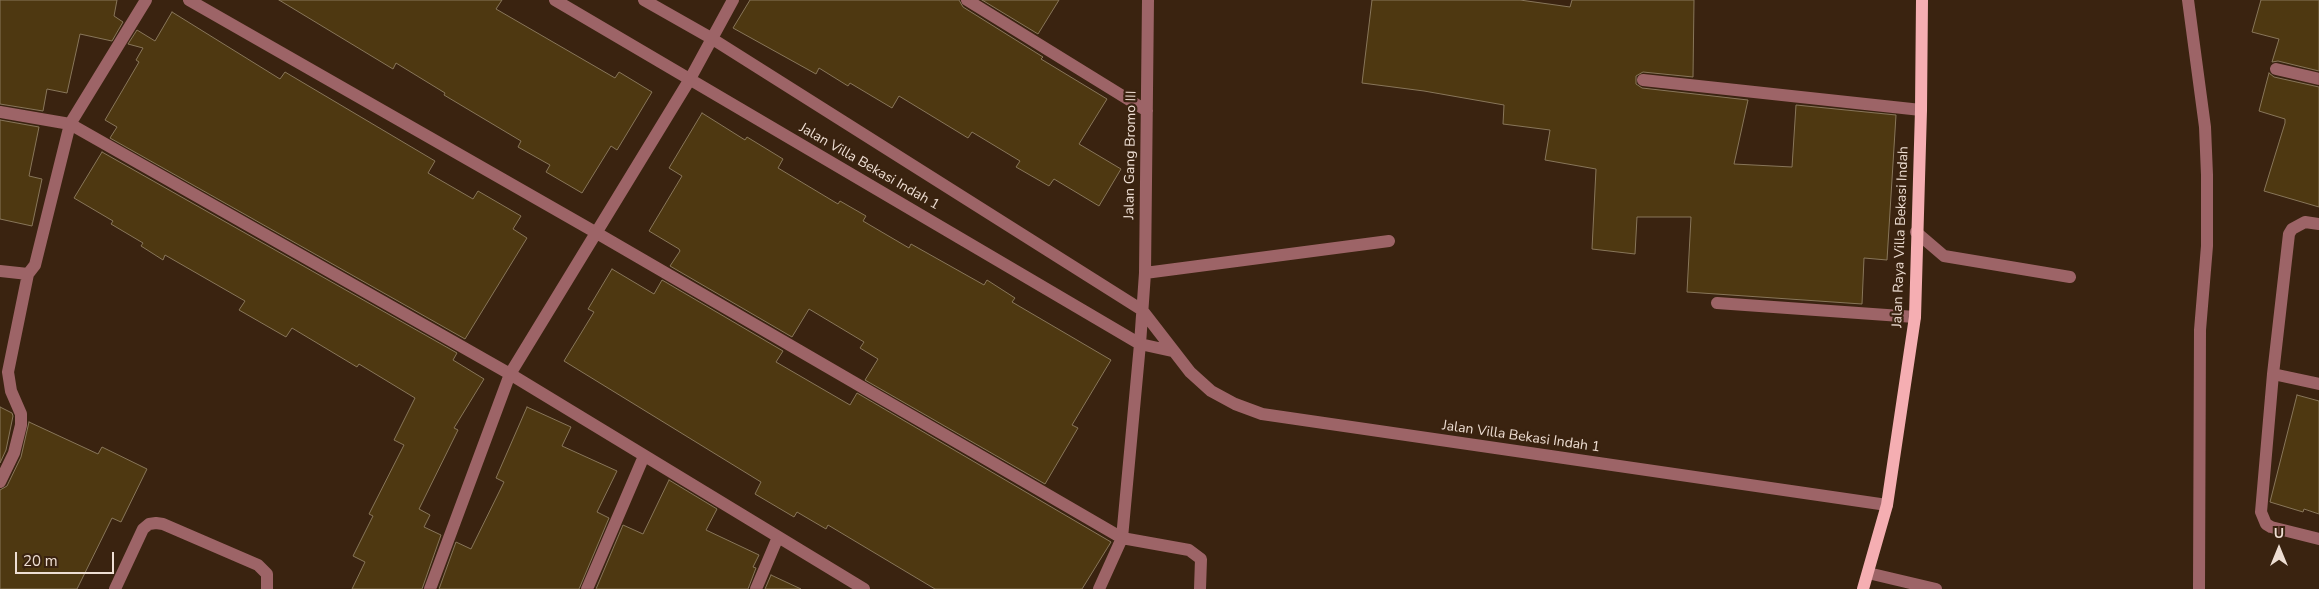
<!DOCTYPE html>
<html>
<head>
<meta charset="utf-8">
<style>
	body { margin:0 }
	#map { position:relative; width:2319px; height:589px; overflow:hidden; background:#3a2310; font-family:"Nunito Sans",sans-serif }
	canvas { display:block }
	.north { position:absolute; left:2254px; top:524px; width:50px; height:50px; -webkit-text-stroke:4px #3a2310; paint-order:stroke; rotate:0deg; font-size:14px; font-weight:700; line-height:20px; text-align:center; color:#eeded3 }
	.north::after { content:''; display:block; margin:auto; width:18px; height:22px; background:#eeded3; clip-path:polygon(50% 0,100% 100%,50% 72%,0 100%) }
	.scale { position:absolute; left:15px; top:552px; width:99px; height:22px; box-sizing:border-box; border:2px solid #eeded3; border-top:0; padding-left:6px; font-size:15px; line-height:18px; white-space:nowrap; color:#eeded3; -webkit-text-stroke:4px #3a2310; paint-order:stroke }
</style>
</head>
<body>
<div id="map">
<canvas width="2319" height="589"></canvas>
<div class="north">U</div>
<div class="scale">20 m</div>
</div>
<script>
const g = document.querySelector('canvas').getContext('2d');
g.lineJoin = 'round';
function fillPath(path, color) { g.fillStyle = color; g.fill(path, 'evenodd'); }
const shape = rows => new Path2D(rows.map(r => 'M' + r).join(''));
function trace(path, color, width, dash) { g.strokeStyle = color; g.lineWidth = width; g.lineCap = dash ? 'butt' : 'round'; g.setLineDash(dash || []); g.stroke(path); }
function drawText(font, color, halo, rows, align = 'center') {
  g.font = font + ' "Nunito Sans",sans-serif'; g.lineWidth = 4.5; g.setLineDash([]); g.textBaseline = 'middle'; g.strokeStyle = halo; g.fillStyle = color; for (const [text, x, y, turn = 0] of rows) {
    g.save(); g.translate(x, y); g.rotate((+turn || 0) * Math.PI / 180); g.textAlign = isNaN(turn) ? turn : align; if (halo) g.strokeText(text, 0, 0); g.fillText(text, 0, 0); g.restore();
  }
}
const building = shape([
	[0,0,117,0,114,16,123,22,112,41,80,34,67,93,47,89,43,111,0,104,0,0],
	[279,0,502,0,496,9,615,78,619,72,652,92,617,150,611,146,582,193,546,172,550,165,518,147,521,141,444,95,445,93,396,63,393,69,279,0],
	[750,0,959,0,963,7,1043,57,1041,59,1107,99,1079,144,1121,169,1099,206,1054,179,1049,186,1016,167,1020,161,972,132,968,138,899,96,892,108,850,83,848,86,819,68,816,74,733,28,750,0],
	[982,0,1059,0,1038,34,982,0],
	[1372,0,1520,0,1570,7,1572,0,1694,0,1693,77,1643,72,1636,76,1636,84,1642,88,1748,100,1734,164,1792,167,1796,105,1896,115,1887,260,1864,258,1862,304,1687,292,1691,217,1637,217,1635,254,1592,249,1596,169,1545,160,1550,130,1503,124,1504,105,1424,91,1362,83,1372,0],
	[2261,0,2319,0,2319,71,2278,61,2272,62,2279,39,2252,32,2261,0],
	[172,12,280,79,285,72,435,161,428,173,473,199,478,191,521,216,513,229,527,238,465,339,110,138,117,127,105,120,139,62,136,60,143,48,128,44,137,30,155,41,172,12],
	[2269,73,2274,77,2319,87,2319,207,2264,191,2285,123,2285,119,2259,111,2269,73],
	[702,113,745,140,747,137,783,159,778,168,838,204,840,201,866,216,863,221,909,248,911,244,984,285,987,280,1015,298,1012,302,1111,360,1072,425,1078,428,1045,484,865,380,878,359,860,348,864,342,809,309,792,337,670,266,680,251,679,249,649,231,682,176,669,168,702,113],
	[0,120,39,127,29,176,42,179,32,226,0,219,0,120],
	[102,152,457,353,453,360,484,379,454,428,458,430,419,509,430,515,424,527,441,535,422,589,352,589,365,562,353,556,373,516,369,514,404,445,394,440,415,398,359,364,357,367,292,328,286,337,239,310,245,301,165,255,163,260,141,246,143,243,111,224,113,221,74,198,102,152],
	[612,269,654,294,662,280,783,351,776,362,850,405,857,393,1111,542,1082,589,935,589,828,525,826,529,797,512,794,517,755,494,761,482,564,361,594,312,588,309,612,269],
	[2297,395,2319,401,2319,514,2304,509,2303,512,2270,502,2297,395],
	[0,407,12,413,13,416,6,450,0,463,0,407],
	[527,407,571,427,562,446,617,471,597,512,609,518,579,589,439,589,456,542,471,549,504,482,496,478,527,407],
	[29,422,98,454,102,447,147,469,121,522,112,518,77,589,0,589,0,490,7,486,21,457,29,422],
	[669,480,717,509,706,530,759,555,753,567,756,568,748,589,596,589,623,525,643,534,669,480],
	[771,575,801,589,765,589,771,575]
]);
fillPath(building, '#4e3811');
trace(building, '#88765a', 1);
trace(shape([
	[189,0,595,232,1122,538,1189,550,1201,559,1200,589],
	[555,0,1140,344,1172,351],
	[644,0,711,38,1142,310,1190,372,1211,391,1235,404,1262,414,1887,505],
	[967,0,1147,111],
	[2188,0,2205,127,2207,175,2207,246,2200,330,2199,589],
	[2276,69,2319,79],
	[1643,80,1921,110],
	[0,112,70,124,510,374,864,589],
	[2319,224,2305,222,2292,229,2289,234,2273,374,2261,512,2266,524,2271,527,2319,539],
	[1916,232,1944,256,2070,277],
	[0,271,28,274],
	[1145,273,1389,241],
	[28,274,35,265,70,124,146,0],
	[1717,303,1915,317],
	[2273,374,2319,384],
	[0,482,14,453,21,425,21,414,11,391,8,372,28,274],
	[1868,573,1936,589],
	[115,589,143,529,149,524,156,523,163,524,258,565,267,574,267,589],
	[430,589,510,374,690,79,733,0],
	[587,589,644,456],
	[756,589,778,537],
	[1099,589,1122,538,1140,344,1145,273,1148,0]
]), '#9d6467', 12);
trace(shape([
	[1863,589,1887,505,1915,317,1921,110,1922,0]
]), '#f5aeb2', 12);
drawText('14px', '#eeded3', '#3a2310', [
	["Jalan Gang Bromo III",1131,155,-89],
	["Jalan Villa Bekasi Indah 1",869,167,30],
	["Jalan Raya Villa Bekasi Indah",1901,237,-88],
	["Jalan Villa Bekasi Indah 1",1521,437,8]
]);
</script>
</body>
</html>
